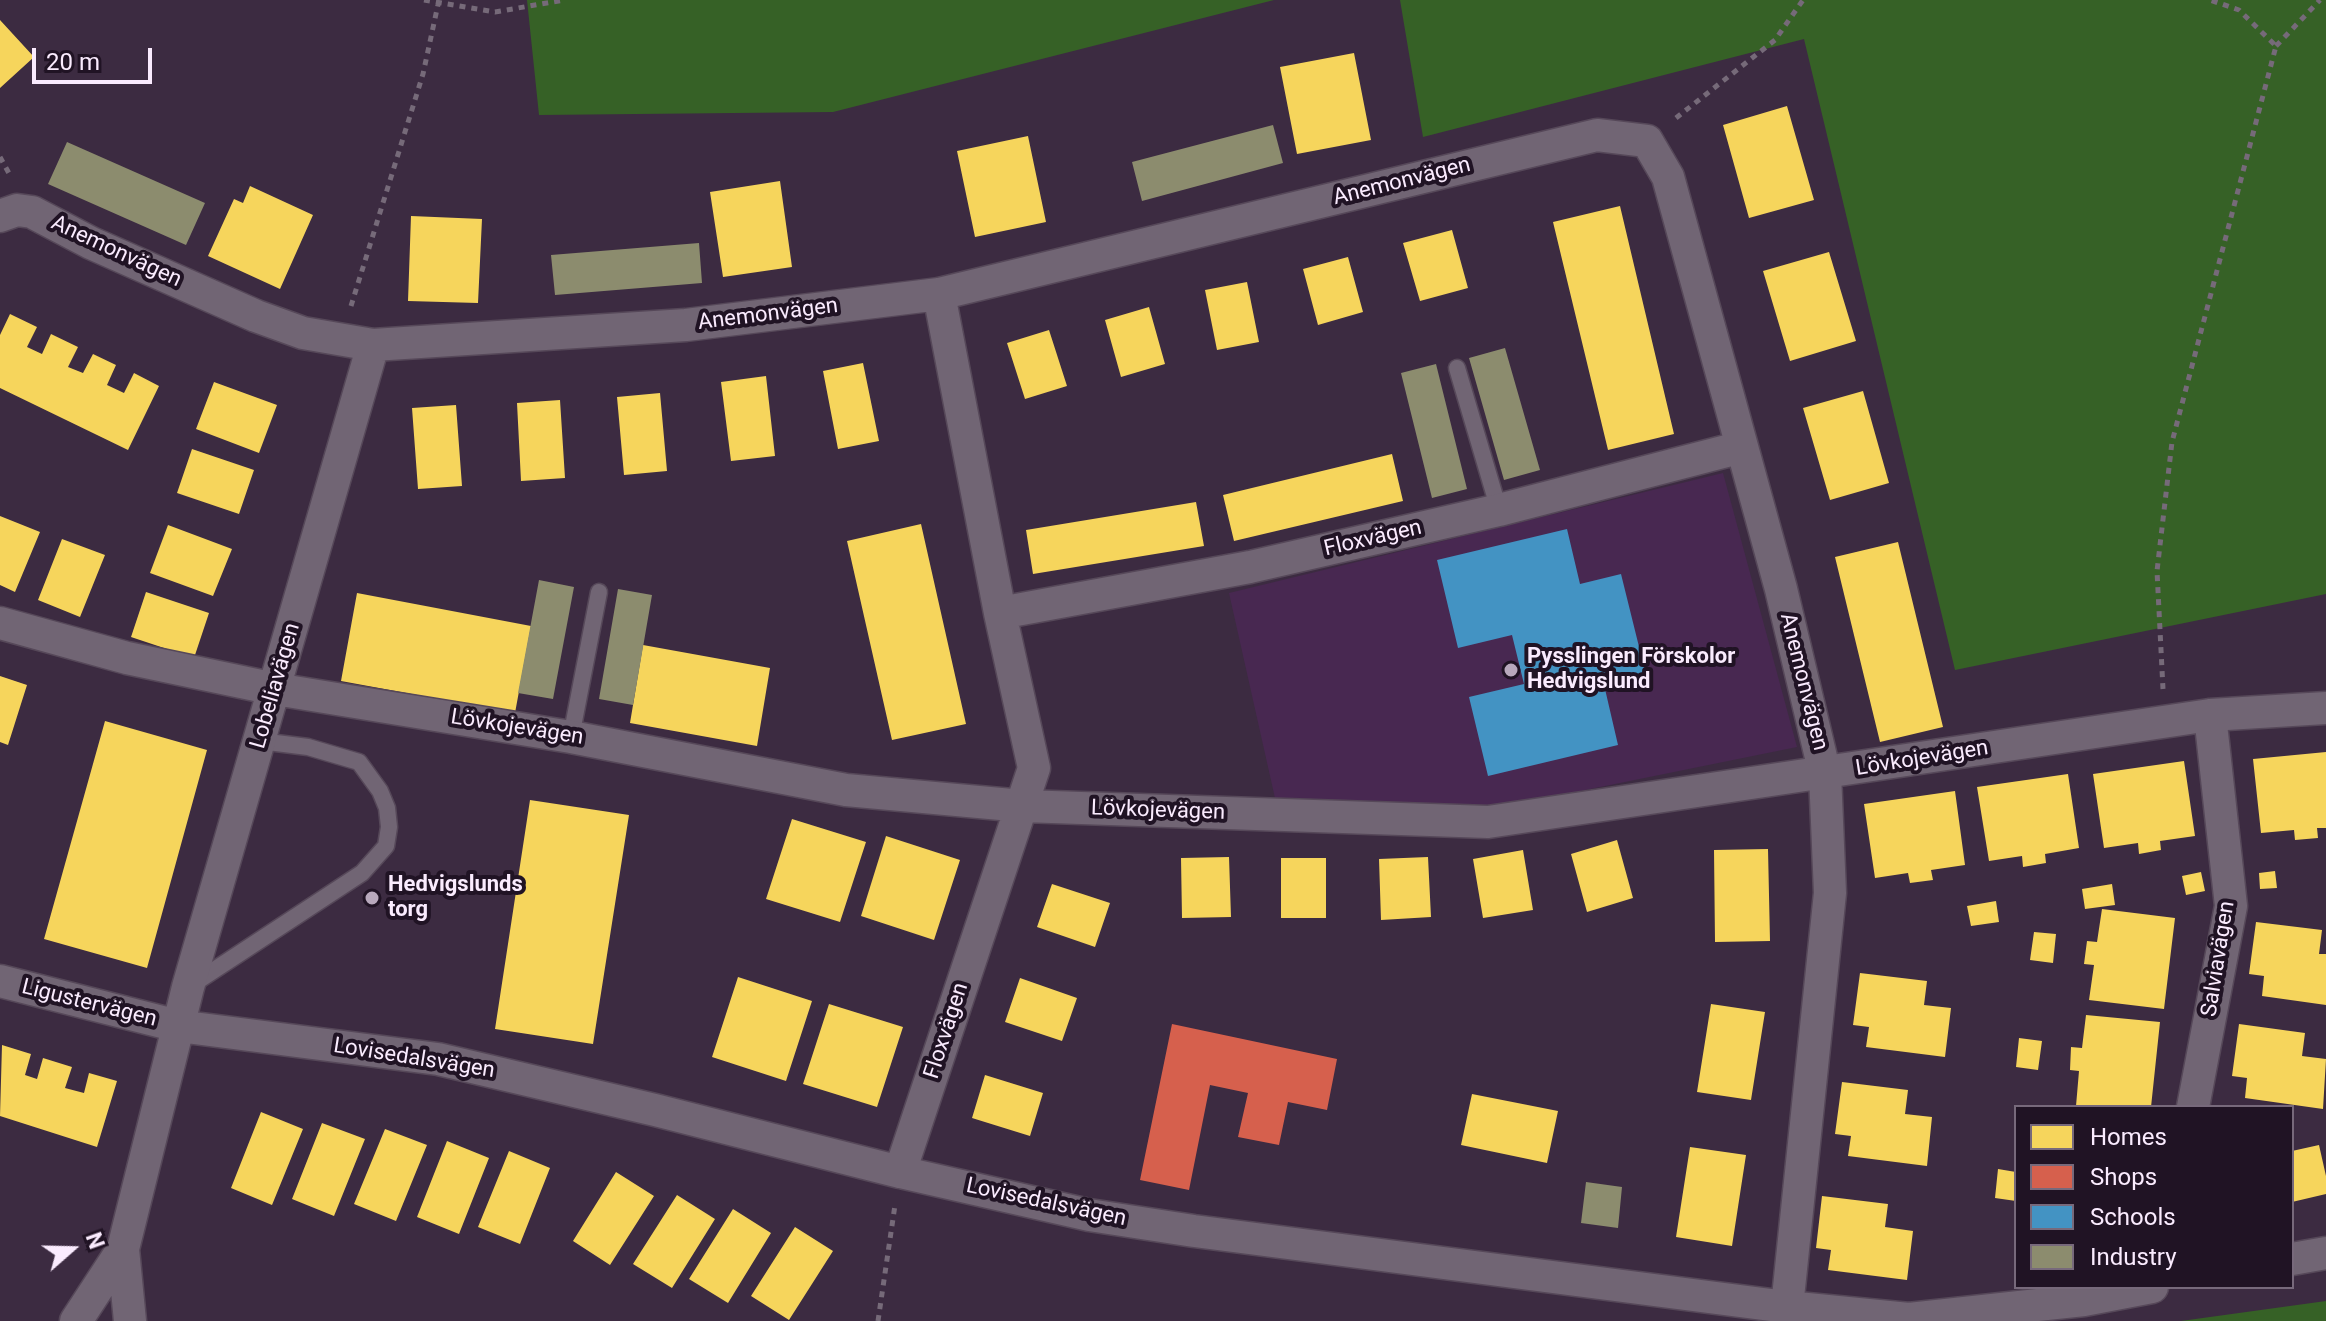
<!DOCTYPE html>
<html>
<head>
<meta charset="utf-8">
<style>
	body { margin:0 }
	#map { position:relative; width:2326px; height:1321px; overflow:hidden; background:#3c2b41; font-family:Roboto,sans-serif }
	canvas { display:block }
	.legend { position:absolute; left:2014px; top:1105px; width:280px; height:184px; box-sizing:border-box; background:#201324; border:2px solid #77697b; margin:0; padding:10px 14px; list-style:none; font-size:24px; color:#faebfe }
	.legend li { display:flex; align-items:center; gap:16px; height:40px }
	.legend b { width:40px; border:2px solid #77697b }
	.north { position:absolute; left:32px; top:1209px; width:80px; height:80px; -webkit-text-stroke:6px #201324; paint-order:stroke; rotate:70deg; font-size:22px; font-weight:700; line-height:32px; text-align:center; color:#faebfe }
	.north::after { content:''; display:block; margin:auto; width:28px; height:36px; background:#faebfe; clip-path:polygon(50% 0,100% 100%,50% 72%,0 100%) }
	.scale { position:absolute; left:32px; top:48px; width:120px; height:36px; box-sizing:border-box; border:4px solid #faebfe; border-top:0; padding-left:10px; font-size:24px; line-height:28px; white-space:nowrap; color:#faebfe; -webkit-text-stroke:6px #201324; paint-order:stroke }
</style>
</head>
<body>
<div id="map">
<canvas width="2326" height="1321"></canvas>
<ul class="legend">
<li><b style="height:22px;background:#f6d55c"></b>Homes</li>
<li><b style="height:22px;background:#d6604d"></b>Shops</li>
<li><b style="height:22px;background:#4393c3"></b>Schools</li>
<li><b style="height:22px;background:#8c8c6e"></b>Industry</li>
</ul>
<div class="north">N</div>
<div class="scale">20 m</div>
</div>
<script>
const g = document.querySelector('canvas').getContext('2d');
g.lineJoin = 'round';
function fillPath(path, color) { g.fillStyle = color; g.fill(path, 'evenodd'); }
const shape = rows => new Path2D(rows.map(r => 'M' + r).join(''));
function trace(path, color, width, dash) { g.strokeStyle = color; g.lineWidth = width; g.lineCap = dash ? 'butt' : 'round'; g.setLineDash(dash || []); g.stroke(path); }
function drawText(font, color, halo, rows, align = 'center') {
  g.font = font + ' Roboto,sans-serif'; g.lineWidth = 8; g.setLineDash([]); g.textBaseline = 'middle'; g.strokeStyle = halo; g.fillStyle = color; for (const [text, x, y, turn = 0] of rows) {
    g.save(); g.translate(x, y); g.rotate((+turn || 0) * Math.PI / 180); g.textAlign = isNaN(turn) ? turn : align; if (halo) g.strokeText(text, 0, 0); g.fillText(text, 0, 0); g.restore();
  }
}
fillPath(shape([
	[1723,473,1797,747,1482,811,1277,807,1229,593]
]), '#482851');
fillPath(shape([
	[527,0,1274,0,833,112,539,115],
	[1400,0,2326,0,2326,594,1955,670,1804,39,1423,137],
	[2326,1301,2326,1321,2181,1321]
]), '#366126');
fillPath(shape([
	[0,20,34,57,0,88],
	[1354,53,1371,140,1297,154,1280,67],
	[1787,106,1814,200,1749,218,1723,125],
	[1028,136,1046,222,975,237,957,151],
	[780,181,792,267,723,277,710,192],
	[250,186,313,215,280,289,208,256,234,199,243,203],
	[1620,206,1674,434,1608,450,1553,222],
	[411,216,482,219,478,303,408,301],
	[1452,230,1468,288,1420,301,1403,243],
	[1829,252,1856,341,1790,361,1763,271],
	[1348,257,1363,312,1318,325,1303,269],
	[1247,282,1259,342,1217,350,1205,290],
	[1149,307,1165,364,1121,377,1105,320],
	[10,314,37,327,27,347,42,354,51,334,78,347,68,367,83,373,93,354,116,365,107,385,124,393,134,373,159,386,128,450,0,388,0,335],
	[1049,330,1067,386,1025,399,1007,343],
	[863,363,879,441,838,449,823,371],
	[766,376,775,456,731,461,721,382],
	[214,382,277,405,259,453,196,429],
	[1863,391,1889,483,1830,500,1803,408],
	[660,393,667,471,624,475,617,397],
	[560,400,565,478,521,481,517,403],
	[456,405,462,486,418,489,412,408],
	[192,449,254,470,239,514,177,493],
	[1392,454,1403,501,1234,541,1223,495],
	[1196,502,1204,546,1033,574,1026,530],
	[0,516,40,532,15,592,0,585],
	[921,524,966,724,892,740,847,541],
	[168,525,232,549,213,596,150,573],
	[62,539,105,555,80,617,38,600],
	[1898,542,1943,727,1880,742,1835,557],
	[146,592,209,613,194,658,131,637],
	[357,593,531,626,515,713,341,681],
	[643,645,770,668,757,746,630,723],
	[0,676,27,685,8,745,0,742],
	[105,721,207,750,147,968,44,939],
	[2326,752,2326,828,2317,828,2318,838,2295,840,2294,830,2261,833,2253,759],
	[2184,761,2195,836,2160,841,2161,850,2139,854,2138,843,2104,848,2093,774],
	[2068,774,2079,848,2045,854,2046,863,2023,867,2022,856,1989,861,1977,787],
	[1955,791,1965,865,1931,870,1933,880,1910,883,1908,873,1875,878,1864,804],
	[530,800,629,815,593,1044,495,1029],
	[792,819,866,842,840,922,766,899],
	[886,836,960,860,934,940,861,916],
	[1617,840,1633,898,1587,912,1571,854],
	[1768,849,1770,941,1715,942,1714,850],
	[1523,850,1533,910,1483,918,1473,859],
	[1229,857,1231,917,1182,918,1181,858],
	[1428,857,1431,917,1381,920,1379,859],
	[1281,858,1326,858,1326,918,1281,918],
	[2275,871,2277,888,2260,889,2259,873],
	[2201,872,2205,891,2186,895,2182,876],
	[1052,884,1110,903,1095,947,1037,927],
	[2112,884,2115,905,2085,909,2082,889],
	[1996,901,1999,922,1971,926,1967,906],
	[2102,909,2175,918,2164,1009,2089,1000,2094,965,2084,964,2087,941,2097,942],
	[2256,922,2322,930,2319,954,2326,954,2326,1005,2262,996,2264,976,2249,974],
	[2034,932,2056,934,2053,963,2030,960],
	[1860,973,1927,981,1924,1005,1951,1008,1945,1057,1866,1047,1869,1027,1853,1025],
	[738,977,812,1001,786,1081,712,1057],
	[1020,978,1077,998,1062,1041,1005,1022],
	[829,1004,903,1027,877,1107,803,1084],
	[1711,1004,1765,1012,1751,1100,1697,1092],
	[2086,1015,2160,1022,2151,1107,2076,1106,2079,1071,2070,1070,2071,1047,2082,1048],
	[2239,1024,2305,1033,2302,1056,2326,1059,2323,1109,2245,1098,2247,1078,2232,1076],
	[2019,1038,2042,1041,2038,1070,2016,1067],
	[2,1045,31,1054,25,1075,37,1079,43,1058,72,1067,65,1088,84,1093,89,1073,117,1081,97,1147,0,1116],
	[985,1075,1043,1093,1030,1136,972,1118],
	[1842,1082,1908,1090,1905,1114,1932,1117,1927,1166,1848,1156,1851,1136,1835,1134],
	[1472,1094,1558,1111,1547,1163,1461,1145],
	[261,1112,303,1129,272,1205,231,1188],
	[322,1123,365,1139,334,1216,292,1199],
	[385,1129,427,1145,396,1221,354,1204],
	[447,1141,489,1158,459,1234,417,1217],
	[2319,1145,2326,1176,2326,1194,2292,1202,2292,1151],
	[1690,1147,1746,1155,1732,1246,1676,1237],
	[509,1151,550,1168,520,1244,478,1227],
	[1998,1169,2016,1172,2016,1201,1995,1198],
	[616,1172,654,1196,610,1265,573,1241],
	[677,1195,715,1219,672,1288,633,1264],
	[1822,1196,1888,1204,1885,1227,1913,1231,1907,1280,1828,1270,1831,1250,1816,1248],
	[733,1209,771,1233,728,1303,689,1279],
	[795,1227,833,1251,789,1320,751,1296]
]), '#f6d55c');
fillPath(shape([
	[1172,1024,1337,1059,1327,1110,1288,1102,1279,1145,1238,1137,1248,1093,1210,1085,1189,1190,1140,1180]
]), '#d6604d');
fillPath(shape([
	[1567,529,1580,584,1621,574,1647,679,1605,689,1618,745,1488,776,1469,697,1524,684,1512,635,1458,648,1437,560]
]), '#4393c3');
fillPath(shape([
	[1273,125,1283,163,1142,201,1132,162],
	[67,142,205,203,186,245,48,184],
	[699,243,702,283,555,295,551,255],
	[1505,348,1540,470,1504,480,1469,358],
	[1436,364,1467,489,1432,498,1401,373],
	[539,580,574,587,553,699,518,693],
	[618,589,652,595,633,705,599,699],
	[1586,1182,1622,1187,1618,1228,1581,1223]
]), '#8c8c6e');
const lane = shape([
	[1457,368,1499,510],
	[571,737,599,592],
	[193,984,362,873,386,846,389,827,387,808,380,791,359,762,308,747,260,741]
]);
const street = shape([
	[0,216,17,210,32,212,91,243,256,316,303,333,373,345,686,325,939,294,1597,135,1647,141,1668,177,1781,589,1825,774,1830,893,1787,1307],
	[1000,613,1250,567,1499,510,1742,447],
	[0,623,127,658,275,689,571,737,846,790,1023,806,1488,822,2210,715,2326,708],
	[0,981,178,1026,438,1059,655,1110,900,1172,1089,1215,1194,1231,1787,1307,1909,1319,2084,1300,2152,1287],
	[2193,1107,2231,906,2210,715],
	[900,1172,1034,768,1000,613,939,294],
	[123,1249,130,1321],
	[2292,1259,2326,1253],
	[76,1321,123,1249,188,987,373,345]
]);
trace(lane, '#564859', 19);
trace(street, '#564859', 35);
trace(shape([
	[424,0,495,12,564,0],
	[2276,46,2320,0],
	[1676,118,1775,40,1803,0],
	[0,157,11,177],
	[351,306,423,74,439,0],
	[2163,689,2157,571,2172,442,2276,46,2239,10,2210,0],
	[878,1321,895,1205]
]), '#766a79', 5, [6, 6]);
trace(lane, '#716574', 16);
trace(street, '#716574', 32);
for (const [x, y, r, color] of [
	[1511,670,8,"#b8a8bc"],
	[372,898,8,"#b8a8bc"]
]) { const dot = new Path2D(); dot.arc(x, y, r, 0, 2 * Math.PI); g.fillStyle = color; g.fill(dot); trace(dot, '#201324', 3); }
drawText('22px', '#faebfe', '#201324', [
	["Anemonvägen",1402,182,-14],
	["Anemonvägen",116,252,25],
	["Anemonvägen",768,315,-7],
	["Floxvägen",1373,539,-13],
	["Anemonvägen",1803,682,76],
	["Lobeliavägen",276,686,-74],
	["Lövkojevägen",517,728,9],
	["Lövkojevägen",1922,759,-9],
	["Lövkojevägen",1158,811,2],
	["Salviavägen",2219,959,-81],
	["Ligustervägen",89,1004,14],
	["Floxvägen",947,1031,-72],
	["Lovisedalsvägen",414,1059,9],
	["Lovisedalsvägen",1046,1203,12]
]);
drawText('bold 22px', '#faebfe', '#201324', [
	["Pysslingen Förskolor",1527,657],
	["Hedvigslund",1527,682],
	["Hedvigslunds",388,885],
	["torg",388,910]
], 'left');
</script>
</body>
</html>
